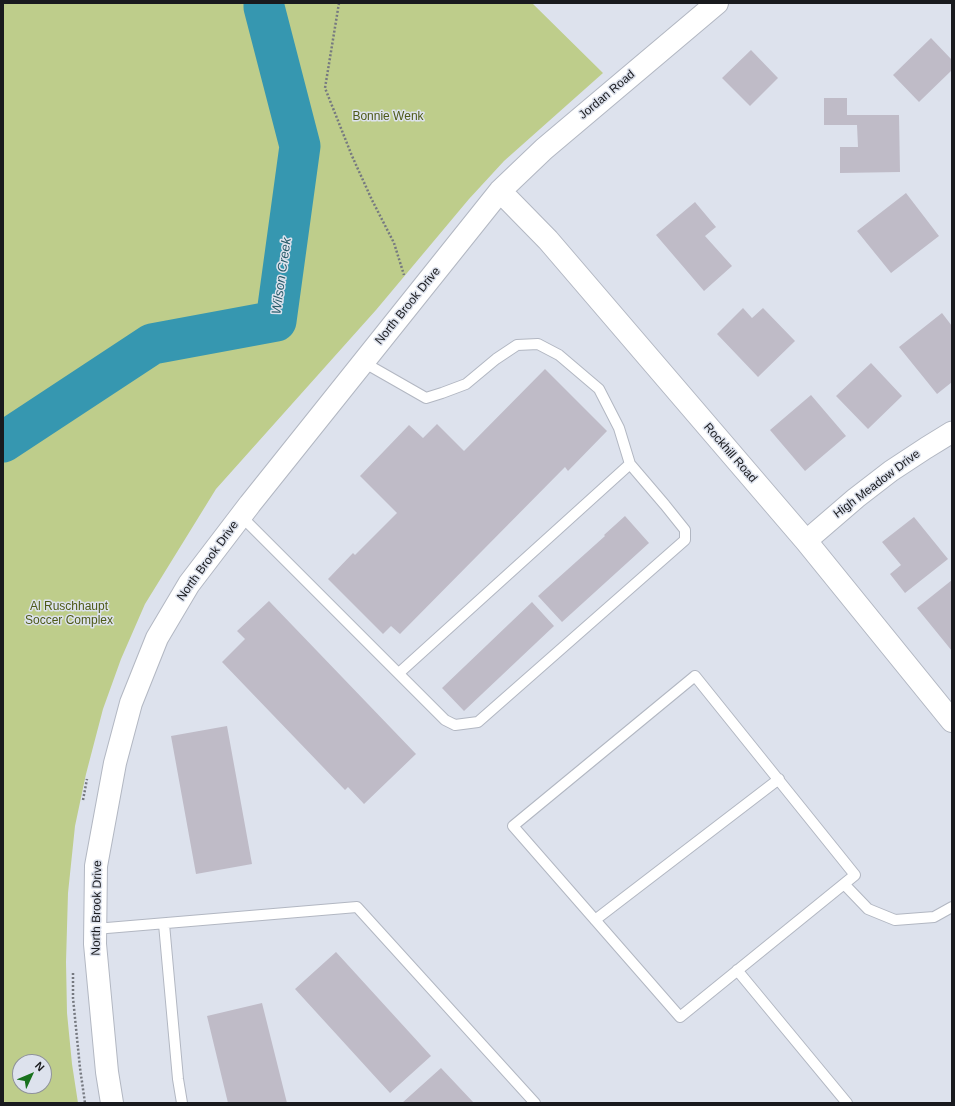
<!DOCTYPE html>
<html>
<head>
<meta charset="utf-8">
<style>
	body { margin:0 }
	#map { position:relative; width:955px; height:1106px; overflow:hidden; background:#dde2ed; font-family:Arial,sans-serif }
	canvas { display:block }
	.frame { position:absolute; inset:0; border:4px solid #191a1e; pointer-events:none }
	.north { position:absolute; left:12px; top:1054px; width:40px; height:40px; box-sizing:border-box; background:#dde2ed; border:1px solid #8f929a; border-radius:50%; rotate:46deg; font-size:11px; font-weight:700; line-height:16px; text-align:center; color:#191a1e }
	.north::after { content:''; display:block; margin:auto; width:14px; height:18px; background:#18711d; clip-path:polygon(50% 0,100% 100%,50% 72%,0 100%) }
</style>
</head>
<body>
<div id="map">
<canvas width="955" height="1106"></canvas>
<div class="frame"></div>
<div class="north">N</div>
</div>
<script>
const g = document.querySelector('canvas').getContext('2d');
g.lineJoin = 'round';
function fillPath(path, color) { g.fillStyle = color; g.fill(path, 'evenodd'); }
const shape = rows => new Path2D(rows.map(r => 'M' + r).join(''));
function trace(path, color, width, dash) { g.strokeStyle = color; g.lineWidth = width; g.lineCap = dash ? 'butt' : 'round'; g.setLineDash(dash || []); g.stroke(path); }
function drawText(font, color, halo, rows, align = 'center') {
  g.font = font + ' Arial,sans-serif'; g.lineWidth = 3; g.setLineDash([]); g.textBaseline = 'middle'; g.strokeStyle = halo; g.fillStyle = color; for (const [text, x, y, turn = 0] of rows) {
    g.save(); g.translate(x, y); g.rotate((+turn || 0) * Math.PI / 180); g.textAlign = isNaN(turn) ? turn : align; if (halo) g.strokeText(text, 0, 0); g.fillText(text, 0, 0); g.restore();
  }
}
fillPath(shape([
	[3,3,532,3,603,73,504,161,469,199,376,310,216,489,145,604,121,659,103,709,86,774,75,826,68,893,66,962,67,1013,72,1064,78,1103,3,1103],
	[20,1062,44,1062,44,1086,20,1086]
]), '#becd8b');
trace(shape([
	[3,442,152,344,276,321,300,146,264,7,264,3]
]), '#3697b0', 41);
fillPath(shape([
	[931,38,952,60,952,70,919,102,893,75],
	[751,50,778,78,750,106,722,78],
	[824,98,847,98,847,115,899,115,900,172,840,173,840,147,858,147,857,125,824,125],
	[906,193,939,236,891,273,857,231],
	[695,202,716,227,705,236,732,266,704,291,656,235],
	[743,308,752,318,763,308,795,341,758,377,717,334],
	[942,313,952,326,952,382,937,394,899,347],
	[871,363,902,396,868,429,836,396],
	[545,369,607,431,568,471,565,467,400,634,391,626,383,634,328,579,353,553,355,555,397,513,360,476,409,425,423,438,437,424,464,451],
	[811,395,846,436,805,471,770,430],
	[625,516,649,543,562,622,538,596,605,536,604,535],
	[914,517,948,559,905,593,890,574,901,565,882,542],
	[952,580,952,651,917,608],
	[269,601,416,754,364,804,348,787,345,790,222,662,245,639,237,631],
	[532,602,554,626,464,711,442,688],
	[227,726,252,864,196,874,171,736],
	[336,952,431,1056,390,1093,295,989],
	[262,1003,287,1103,228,1103,207,1016],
	[441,1068,474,1103,402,1103]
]), '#bfbbc7');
const lane = shape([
	[241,516,445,720,455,725,478,722,685,540,685,530,665,505,630,464,619,428,599,389,559,355,538,344,517,345,496,359,466,384,442,393,426,398,363,362],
	[399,673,630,464],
	[695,676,855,875,680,1017,513,826,695,676],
	[844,884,868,909,895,920,934,917,952,907],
	[595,920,779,779],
	[164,924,178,1079,182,1103],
	[95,929,357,907,535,1103],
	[737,970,847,1103]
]);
const street = shape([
	[806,541,856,498,891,471,926,448,952,432]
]);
const secondary = shape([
	[500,191,548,240,806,541,952,721],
	[112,1103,107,1072,95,944,96,866,115,763,131,703,157,638,189,584,250,504,500,191,544,149,717,3]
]);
trace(lane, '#b2b7c2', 12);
trace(street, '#b2b7c2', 23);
trace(secondary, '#b2b7c2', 24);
trace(shape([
	[339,3,325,88,352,156,372,200,394,243,404,275],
	[83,800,87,779],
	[73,973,73,998,80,1068,85,1103]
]), '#767980', 2.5, [2, 2]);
trace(lane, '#fff', 10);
trace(street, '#fff', 21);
trace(secondary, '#fff', 22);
drawText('12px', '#191a1e', '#dde2ed', [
	["Jordan Road",607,95,-40],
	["North Brook Drive",408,306,-51],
	["Rockhill Road",730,453,49],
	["High Meadow Drive",877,484,-37],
	["North Brook Drive",208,561,-54],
	["North Brook Drive",97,908,-89]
]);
drawText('12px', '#4e5a18', '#dde2ed', [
	["Bonnie Wenk",388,117],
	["Al Ruschhaupt",69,607],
	["Soccer Complex",69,621]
]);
drawText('italic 13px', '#265a68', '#dde2ed', [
	["Wilson Creek",282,276,-82]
]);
</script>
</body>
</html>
